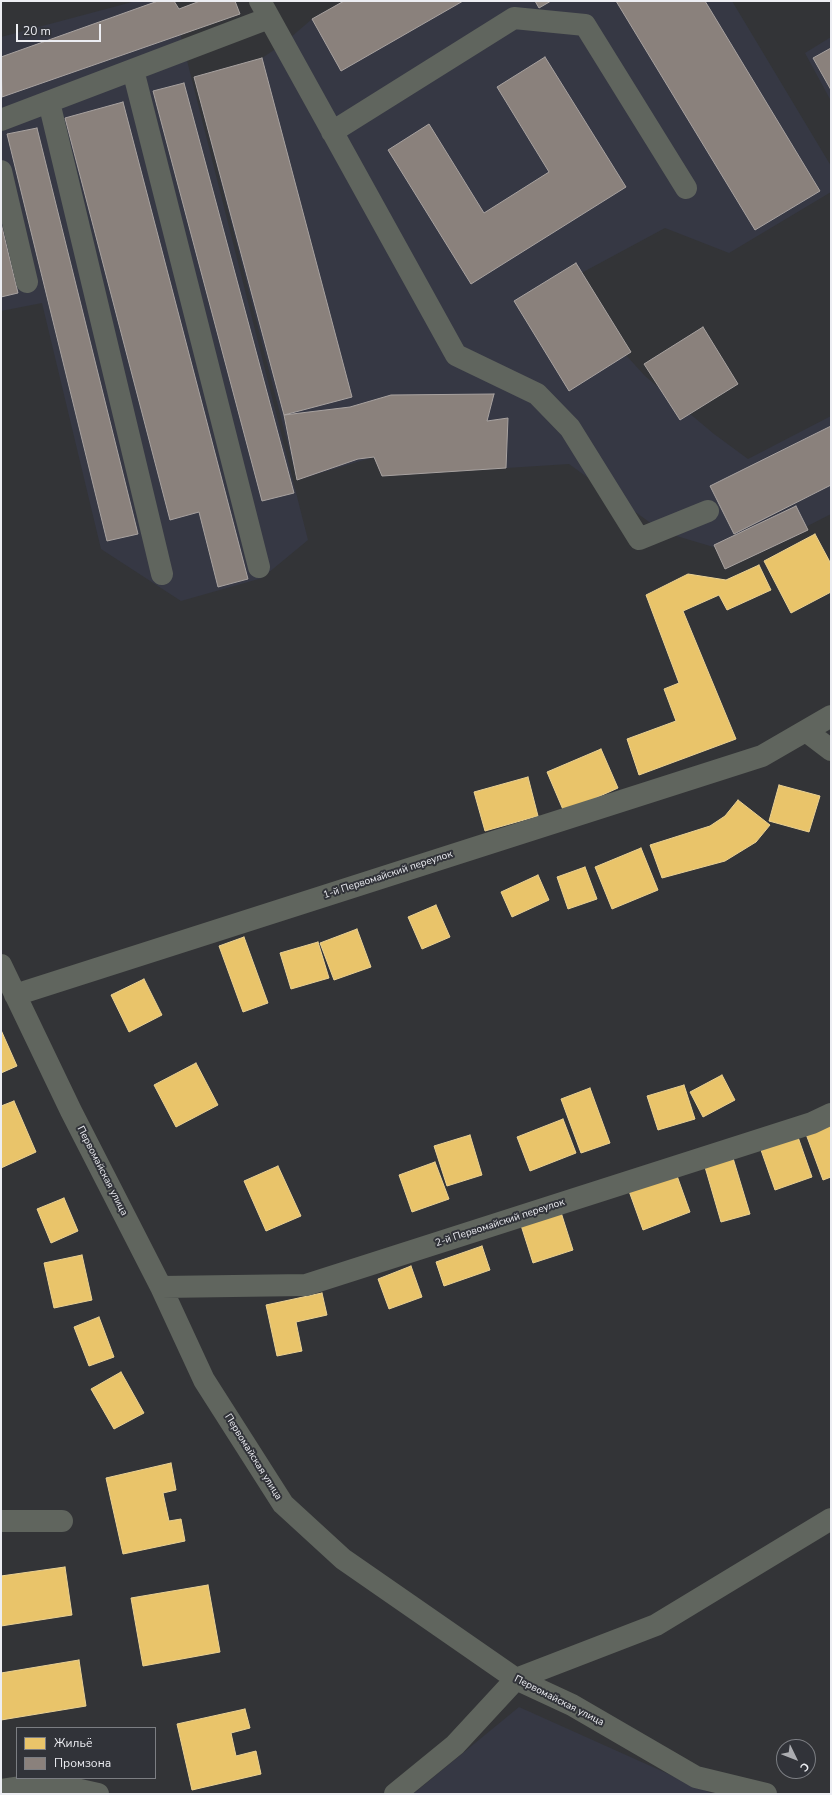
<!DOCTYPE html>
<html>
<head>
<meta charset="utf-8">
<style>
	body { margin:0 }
	#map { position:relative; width:832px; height:1795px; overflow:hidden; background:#333437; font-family:"Nunito Sans",sans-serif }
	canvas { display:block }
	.frame { position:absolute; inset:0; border:2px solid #edeef3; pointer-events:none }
	.legend { position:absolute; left:16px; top:1727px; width:140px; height:52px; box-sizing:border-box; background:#313339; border:1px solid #7c7e83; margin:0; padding:5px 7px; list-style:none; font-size:12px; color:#edeef3 }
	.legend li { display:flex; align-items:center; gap:8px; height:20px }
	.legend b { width:20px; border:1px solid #7c7e83 }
	.north { position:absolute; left:776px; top:1739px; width:40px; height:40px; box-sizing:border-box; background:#313339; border:1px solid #7c7e83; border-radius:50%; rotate:133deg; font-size:11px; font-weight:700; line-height:16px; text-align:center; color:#edeef3 }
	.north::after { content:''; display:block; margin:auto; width:14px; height:18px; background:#acadb1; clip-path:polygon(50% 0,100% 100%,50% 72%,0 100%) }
	.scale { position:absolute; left:16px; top:24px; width:85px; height:18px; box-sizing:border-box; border:2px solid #edeef3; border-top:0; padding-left:5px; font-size:12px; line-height:14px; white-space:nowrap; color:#edeef3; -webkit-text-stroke:3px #313339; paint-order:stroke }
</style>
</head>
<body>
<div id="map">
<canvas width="832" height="1795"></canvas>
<div class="frame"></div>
<ul class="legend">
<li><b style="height:11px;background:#e9c46a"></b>Жильё</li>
<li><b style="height:11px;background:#8a817c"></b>Промзона</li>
</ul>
<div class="north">С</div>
<div class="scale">20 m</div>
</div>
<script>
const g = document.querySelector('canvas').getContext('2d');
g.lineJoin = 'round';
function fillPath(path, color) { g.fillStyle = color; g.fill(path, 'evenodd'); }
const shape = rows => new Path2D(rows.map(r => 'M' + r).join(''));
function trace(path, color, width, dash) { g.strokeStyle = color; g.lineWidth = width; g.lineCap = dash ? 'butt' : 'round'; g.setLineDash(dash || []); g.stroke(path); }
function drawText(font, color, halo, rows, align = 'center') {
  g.font = font + ' "Nunito Sans",sans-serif'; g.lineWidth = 4; g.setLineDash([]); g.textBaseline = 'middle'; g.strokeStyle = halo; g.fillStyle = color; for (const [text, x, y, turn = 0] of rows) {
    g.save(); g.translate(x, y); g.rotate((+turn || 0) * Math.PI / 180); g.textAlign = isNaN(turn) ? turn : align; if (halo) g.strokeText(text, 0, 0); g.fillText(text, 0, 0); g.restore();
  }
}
fillPath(shape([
	[136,1,172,1,308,540,262,578,181,601,101,549,42,303,1,311,1,37],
	[344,1,732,1,831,166,831,192,729,253,665,228,561,284,645,376,714,434,748,459,831,416,831,514,747,557,663,532,569,464,382,476,374,457,297,480,194,77,262,58,283,44,312,19],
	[831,37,831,101,805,53],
	[519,1707,713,1794,413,1794]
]), '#363844');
const homes = shape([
	[815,534,831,564,831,592,791,613,764,561,815,534],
	[759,565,771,590,727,610,719,595,683,611,736,739,639,775,627,739,676,721,664,689,679,683,646,595,688,574,726,580,759,565],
	[601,749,618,788,564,812,547,772,601,749],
	[528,777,538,816,485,831,474,792,528,777],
	[779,785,820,796,809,832,769,821,779,785],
	[738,800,770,825,756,842,725,861,662,878,650,845,710,826,725,816,738,800],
	[641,848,658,890,612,909,595,867,641,848],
	[585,867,597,899,568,909,557,877,585,867],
	[538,875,549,900,512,917,501,892,538,875],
	[436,905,450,937,422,949,408,917,436,905],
	[357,929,371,967,334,980,320,943,357,929],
	[244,937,268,1003,243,1012,219,946,244,937],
	[318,942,329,978,291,989,280,953,318,942],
	[144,979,162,1015,129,1032,111,995,144,979],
	[1,1030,17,1066,1,1073,1,1030],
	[196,1063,218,1105,176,1127,154,1085,196,1063],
	[722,1075,735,1100,703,1117,690,1092,722,1075],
	[684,1085,695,1119,658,1130,647,1096,684,1085],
	[590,1088,610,1143,581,1153,561,1099,590,1088],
	[14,1101,36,1152,1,1168,1,1106,14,1101],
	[563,1119,576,1153,530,1171,517,1137,563,1119],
	[831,1125,831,1177,823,1180,806,1134,831,1125],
	[470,1135,482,1175,447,1186,434,1146,470,1135],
	[798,1137,812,1177,775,1190,761,1150,798,1137],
	[733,1158,750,1214,721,1222,705,1167,733,1158],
	[435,1162,449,1199,412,1212,399,1175,435,1162],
	[278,1166,301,1216,266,1231,244,1181,278,1166],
	[676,1173,690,1212,643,1230,629,1191,676,1173],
	[64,1198,78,1231,51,1243,37,1209,64,1198],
	[559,1206,573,1250,533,1263,519,1219,559,1206],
	[482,1246,490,1270,444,1286,436,1262,482,1246],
	[82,1255,92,1300,54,1308,44,1263,82,1255],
	[411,1266,422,1297,389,1309,378,1279,411,1266],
	[322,1293,327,1315,296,1322,302,1351,277,1356,266,1305,322,1293],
	[99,1317,114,1357,89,1366,74,1327,99,1317],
	[121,1372,144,1413,114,1429,91,1389,121,1372],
	[171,1463,176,1490,163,1493,169,1521,181,1519,185,1541,123,1554,106,1478,171,1463],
	[65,1567,72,1615,1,1626,1,1576,65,1567],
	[208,1585,220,1652,143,1666,131,1598,208,1585],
	[79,1660,86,1706,1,1720,1,1673,79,1660],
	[245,1709,250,1728,231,1733,236,1756,256,1751,261,1774,192,1790,177,1724,245,1709]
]);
fillPath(homes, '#e9c46a');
trace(homes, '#ead193', 1);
const industry = shape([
	[158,1,235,1,240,14,2,97,1,57,158,1],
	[174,1,200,1,179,9,174,1],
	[344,1,463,1,341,71,312,19,344,1],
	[535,1,551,1,539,8,535,1],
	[616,1,705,1,820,191,755,230,616,1],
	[831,48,831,90,813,58,831,48],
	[545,57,626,187,471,284,388,150,429,124,484,213,549,172,497,87,545,57],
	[262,58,352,397,284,415,194,77,262,58],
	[184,83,294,493,262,501,153,91,184,83],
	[123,102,248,579,218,587,199,512,170,520,65,118,123,102],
	[37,128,138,534,107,541,7,134,37,128],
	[1,223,18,293,1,297,1,223],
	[576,263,631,352,569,391,514,301,576,263],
	[703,327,738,384,680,420,644,364,703,327],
	[494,394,487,421,508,418,506,468,382,476,374,457,358,459,297,480,284,415,350,407,391,395,494,394],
	[831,426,831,485,734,534,710,486,831,426],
	[796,506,808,530,725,569,714,545,796,506]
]);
fillPath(industry, '#8a817c');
trace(industry, '#a8a2a0', 1);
trace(shape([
	[260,1,456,355,537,394,570,428,639,539,708,511],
	[133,70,259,567],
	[49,102,162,574],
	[1,120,269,18],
	[332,132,514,18,585,25,686,188],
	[1,171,27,282],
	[806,731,831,750],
	[1,965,71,1111,161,1287,204,1380,283,1504,343,1559,516,1679,572,1705,696,1777,766,1794],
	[15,995,762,756,831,716],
	[161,1287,306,1285,812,1123,831,1114],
	[1,1521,62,1521],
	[1,1790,49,1783,98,1794],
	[395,1794,455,1745,516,1679,656,1625,831,1519]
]), '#60655e', 22);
drawText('10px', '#edeef3', '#313339', [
	["1-й Первомайский переулок",388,875,-18],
	["Первомайская улица",102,1171,63],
	["2-й Первомайский переулок",500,1223,-18],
	["Первомайская улица",253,1457,58],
	["Первомайская улица",559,1701,27]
]);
</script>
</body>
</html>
